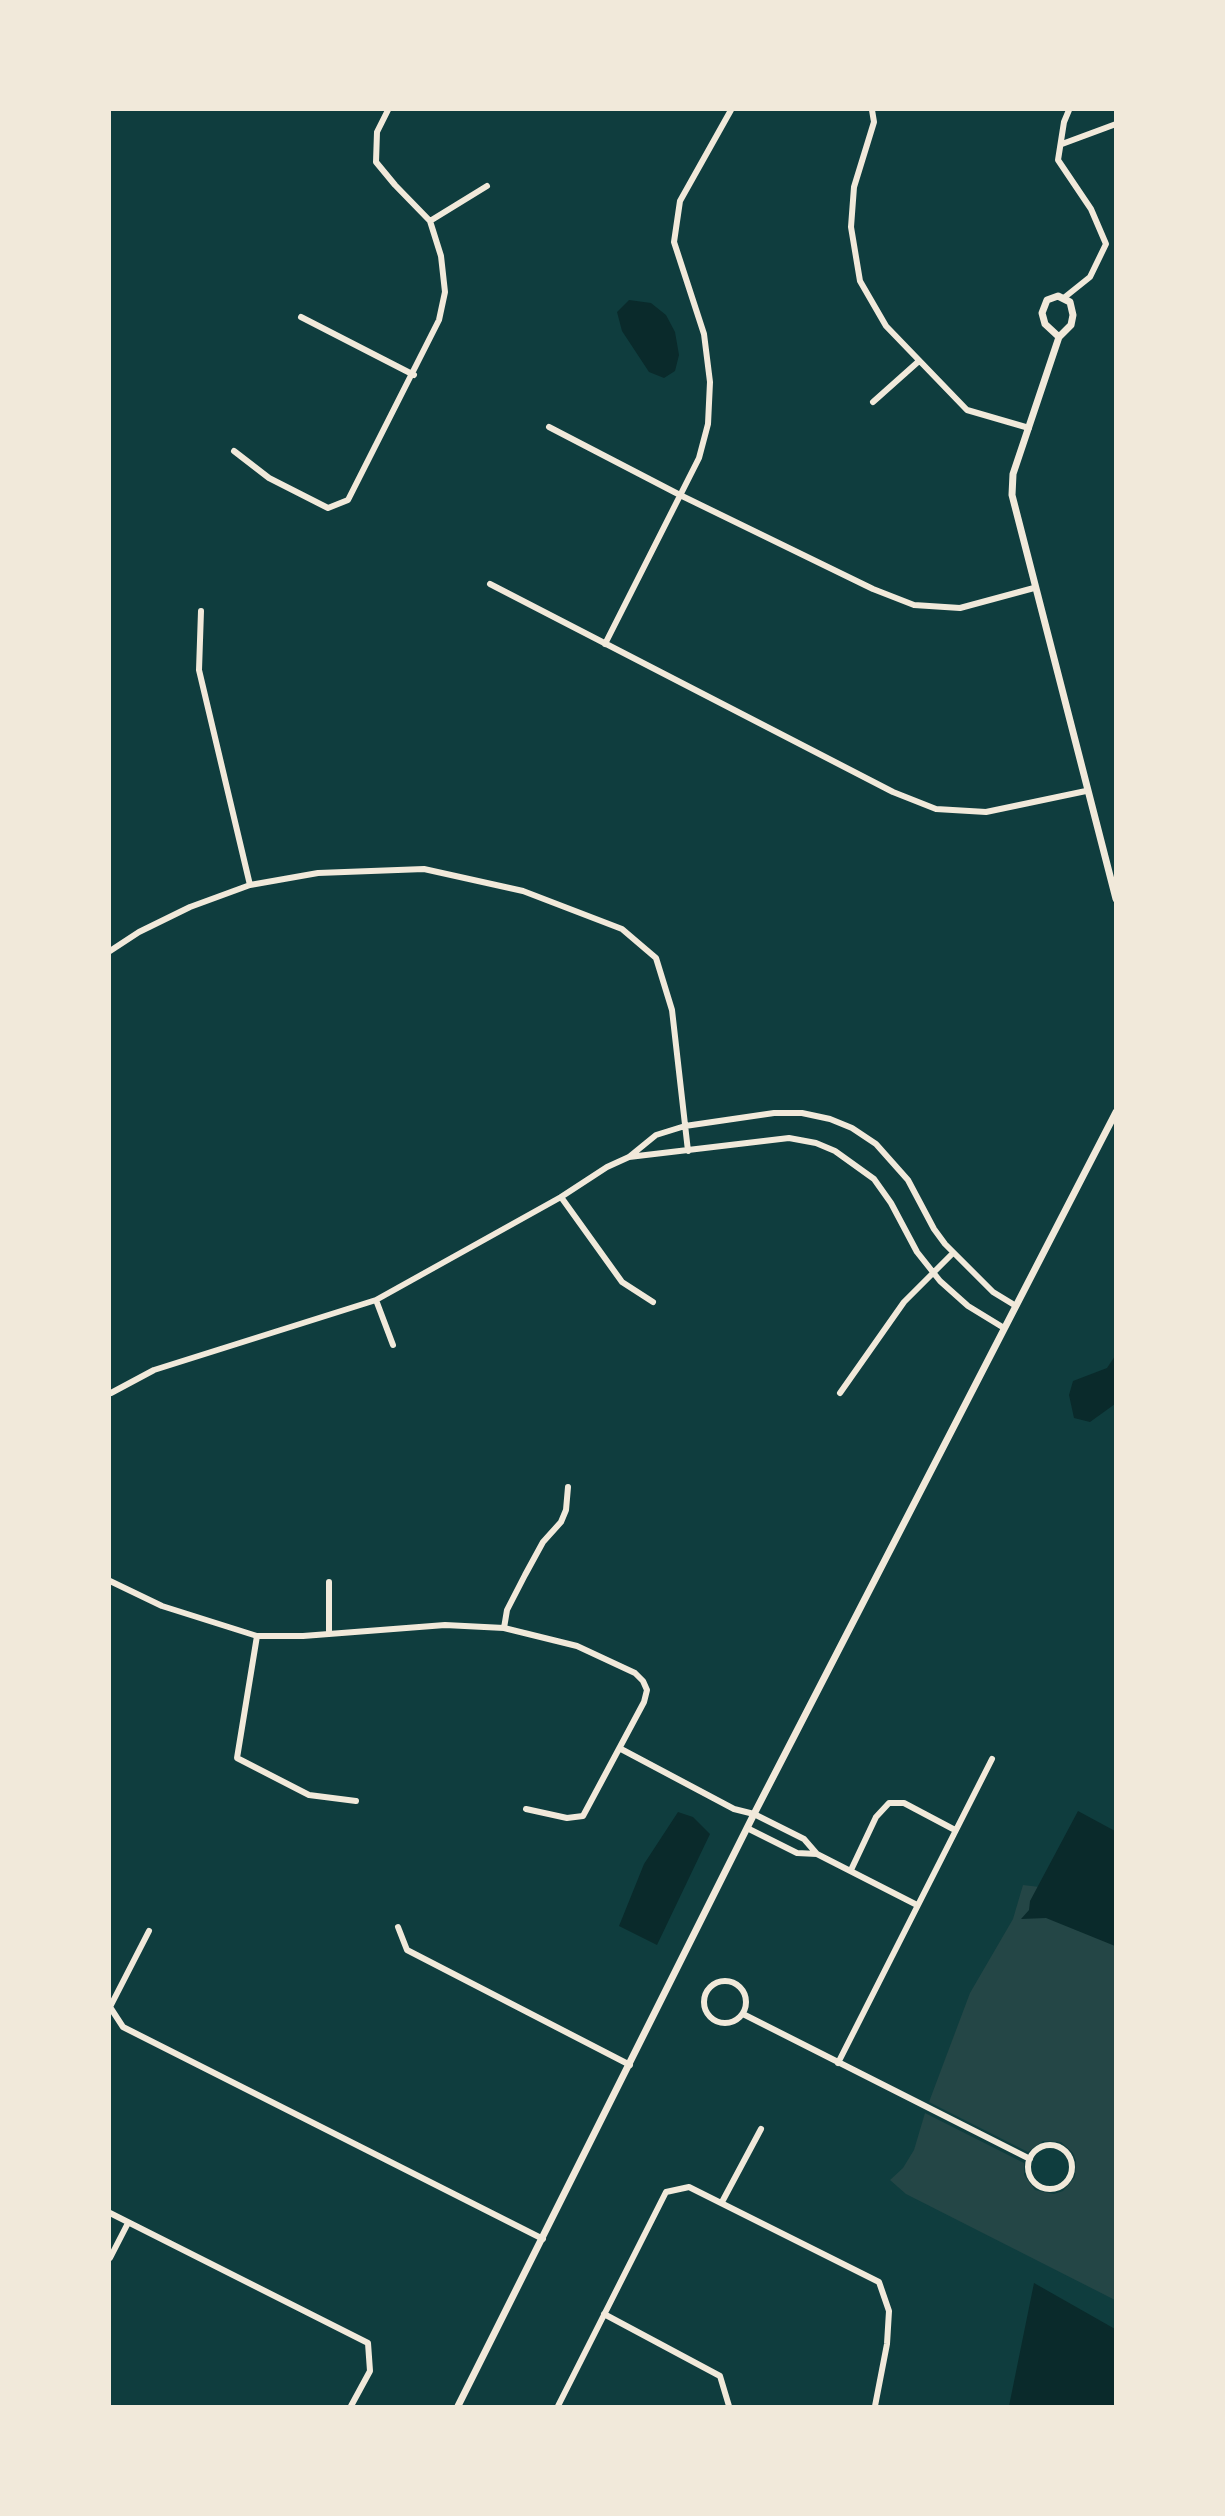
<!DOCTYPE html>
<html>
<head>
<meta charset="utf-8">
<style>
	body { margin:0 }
	#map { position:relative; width:1225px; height:2516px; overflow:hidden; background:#0f3d3e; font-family:Ubuntu,sans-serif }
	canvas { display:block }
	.frame { position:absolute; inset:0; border:111px solid #f1e9da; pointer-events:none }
</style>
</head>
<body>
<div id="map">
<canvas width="1225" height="2516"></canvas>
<div class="frame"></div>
</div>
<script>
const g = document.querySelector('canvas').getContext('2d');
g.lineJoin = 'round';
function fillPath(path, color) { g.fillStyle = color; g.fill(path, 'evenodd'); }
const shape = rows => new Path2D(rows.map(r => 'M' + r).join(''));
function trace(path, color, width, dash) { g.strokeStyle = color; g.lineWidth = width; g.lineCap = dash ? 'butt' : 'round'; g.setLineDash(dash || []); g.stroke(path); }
fillPath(shape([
	[1023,1885,1081,1892,1115,1907,1115,2300,906,2194,890,2180,903,2168,914,2150,925,2113,1024,2163,1024,2175,1035,2190,1054,2194,1063,2191,1075,2177,1076,2161,1073,2153,1061,2142,1043,2141,1028,2152,929,2102,970,1993,1013,1919]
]), '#244646');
fillPath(shape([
	[629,300,651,303,666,315,675,332,679,355,675,371,664,378,649,372,622,331,617,312],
	[1115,1356,1115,1404,1090,1422,1074,1418,1069,1395,1073,1381,1107,1368],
	[1078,1811,1115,1831,1115,1946,1046,1918,1021,1919,1029,1910,1030,1901],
	[678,1812,693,1817,710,1834,657,1945,619,1926,644,1864],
	[1034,2283,1115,2329,1115,2406,1009,2406]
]), '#0a2a2b');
trace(shape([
	[872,110,874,122,854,187,851,227,860,281,886,326,967,410,1029,428],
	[1062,144,1116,124],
	[430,221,487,186],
	[1065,297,1090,277,1106,244,1091,209,1058,160,1064,122,1069,110],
	[301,317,414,375],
	[873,402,919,361],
	[549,427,680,495,873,589,914,605,960,608,1034,588],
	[234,451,269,478,328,508,348,500,439,320,445,292,441,256,430,221,395,185,376,162,377,132,388,110],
	[490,584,893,792,936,809,986,812,1086,791],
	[201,611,199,670,250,885],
	[605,644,699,458,708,424,710,382,704,334,674,242,680,201,731,110],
	[110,951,139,932,190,907,250,885,318,873,424,869,523,891,622,929,656,958,672,1010,688,1151],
	[629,1157,789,1138,816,1143,835,1151,874,1179,891,1203,917,1252,940,1281,968,1306,1004,1328],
	[561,1197,622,1282,653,1302],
	[376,1300,393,1345],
	[111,1393,154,1370,376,1300,561,1197,607,1167,629,1157,656,1135,685,1126,774,1113,802,1113,830,1119,852,1128,876,1144,908,1180,934,1229,945,1244,993,1292,1016,1306],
	[840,1393,904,1302,953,1253],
	[110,1581,162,1606,257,1636,303,1636,445,1625,504,1628,577,1646,635,1673,643,1681,647,1690,644,1702,583,1816,567,1818,526,1809],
	[329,1582,329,1634],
	[504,1628,507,1610,525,1575,543,1542,561,1522,566,1510,568,1487],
	[257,1636,237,1758,309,1795,356,1801],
	[621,1749,734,1809,754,1814,804,1839,817,1854],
	[747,1828,797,1853,817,1854,917,1905],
	[851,1870,876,1817,889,1803,904,1803,955,1830],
	[398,1927,407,1950,630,2065],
	'704 2002a21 21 0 1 1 42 0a21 21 0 1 1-42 0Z',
	[110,2007,123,2027,543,2239],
	[110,2007,149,1931],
	[743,2014,1030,2159],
	[838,2063,992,1759],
	'1028 2167a22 22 0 1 1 44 0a22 22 0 1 1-44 0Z',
	[722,2202,761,2129],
	[110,2213,368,2343,370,2371,351,2406],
	[110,2258,128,2223],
	[604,2314,720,2376,729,2406],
	[558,2406,666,2192,689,2187,879,2282,889,2311,887,2344,875,2406]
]), '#f1e9da', 6);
trace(shape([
	[1059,337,1045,324,1042,313,1047,300,1058,296,1070,302,1073,315,1071,325,1059,337,1013,474,1012,495,1116,899],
	[458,2406,754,1814,1116,1112]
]), '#f1e9da', 7);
</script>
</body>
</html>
